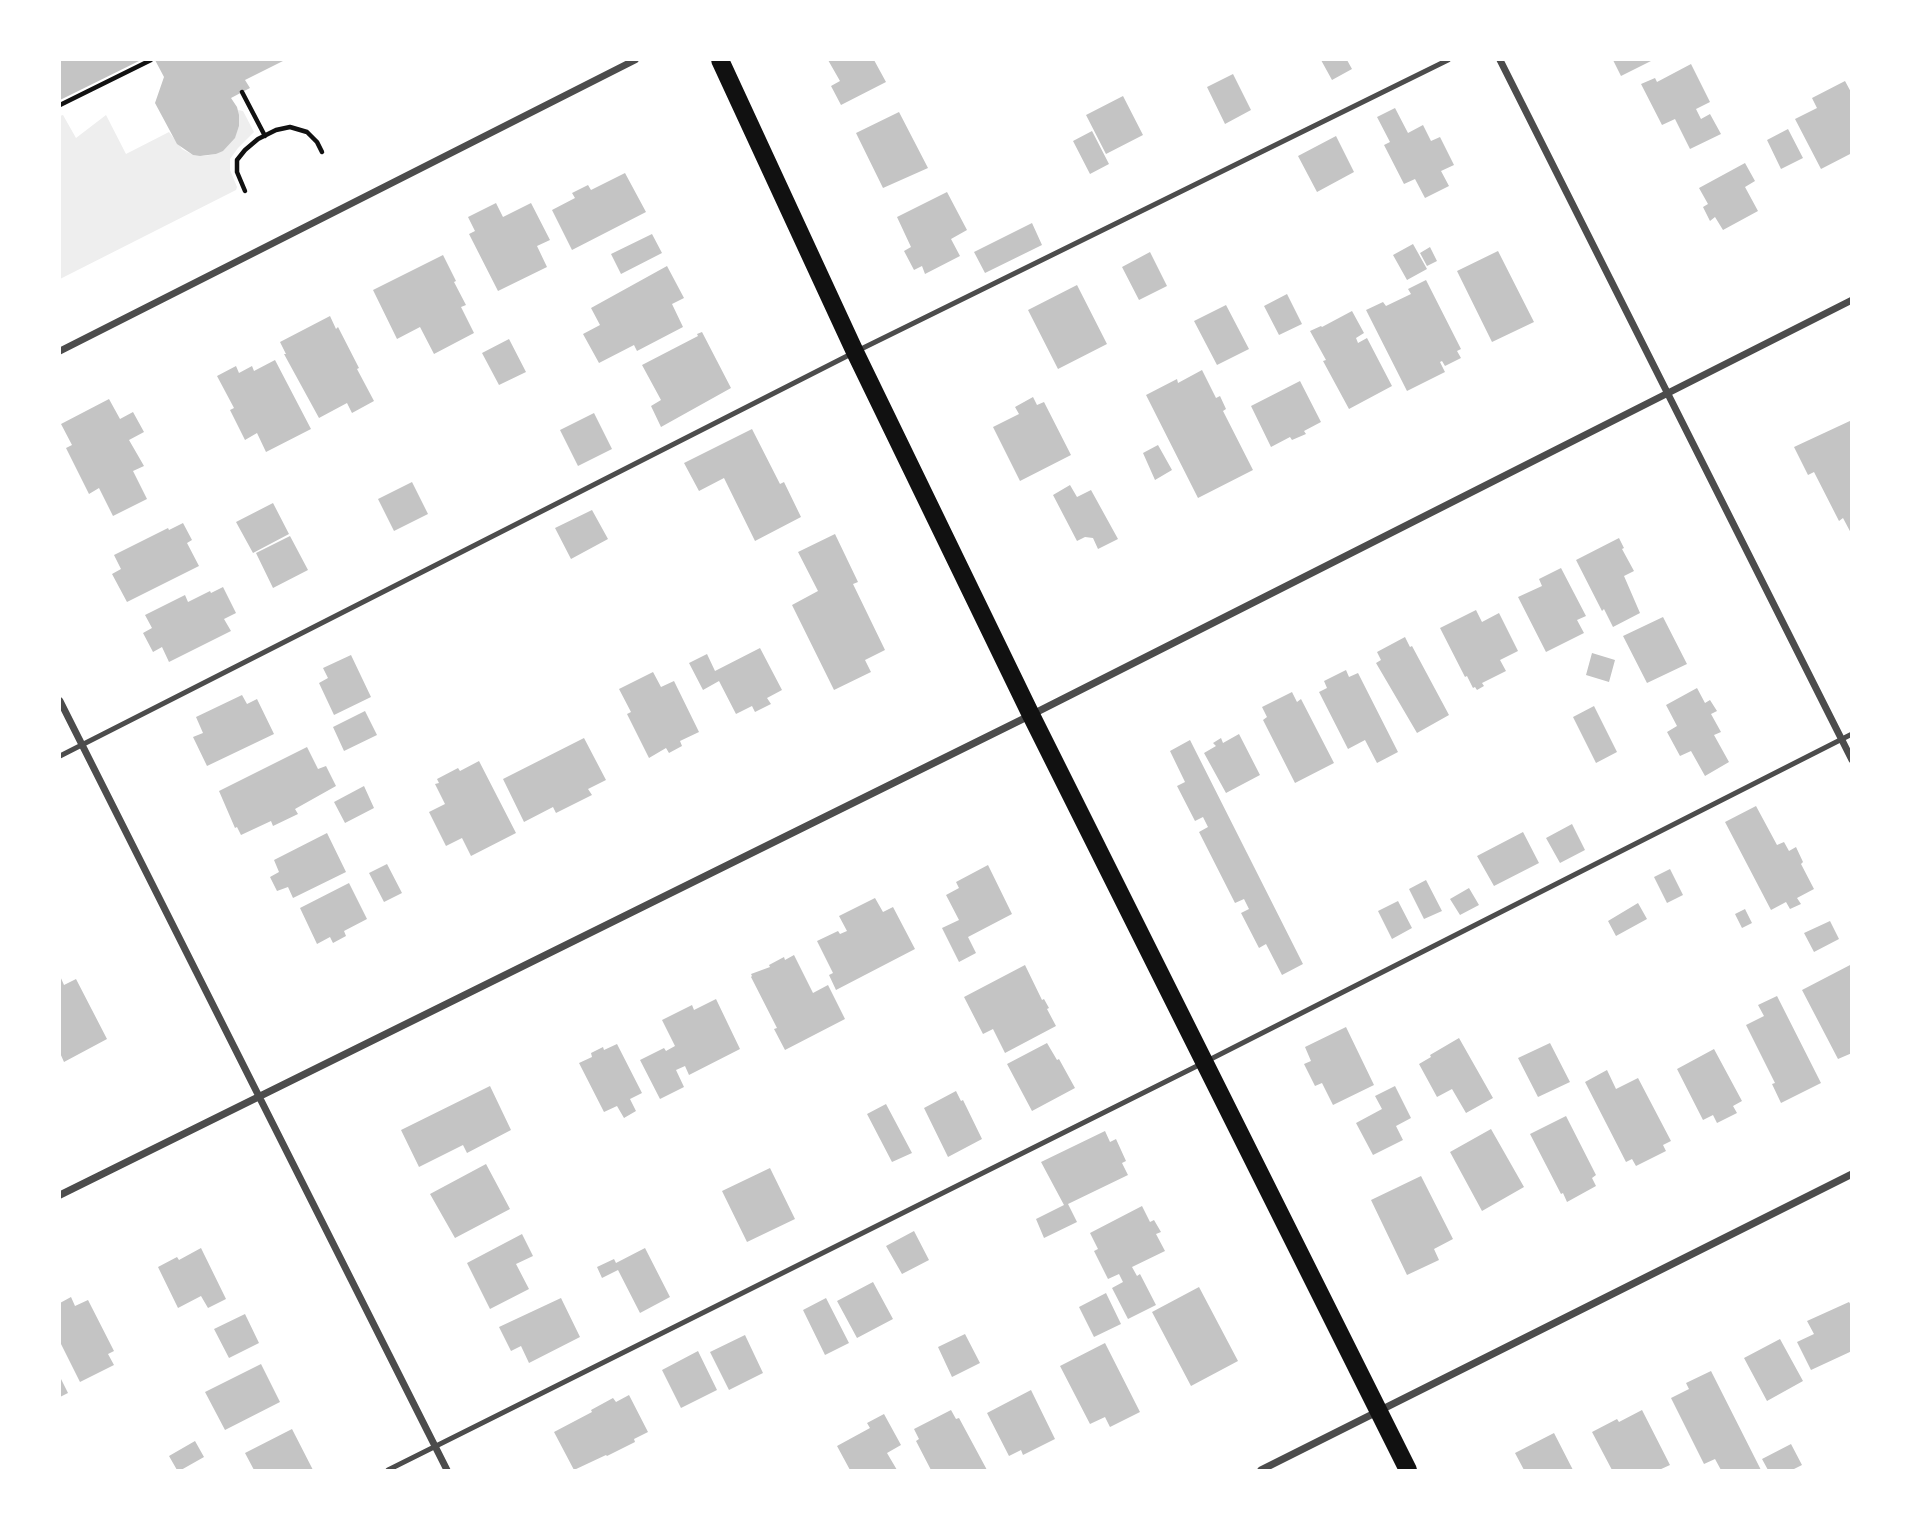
<!DOCTYPE html>
<html>
<head>
<meta charset="utf-8">
<style>
	body { margin:0 }
	#map { position:relative; width:1911px; height:1530px; overflow:hidden; background:#fff; font-family:Roboto,sans-serif }
	canvas { display:block }
	.frame { position:absolute; inset:0; border:61px solid #fff; pointer-events:none }
</style>
</head>
<body>
<div id="map">
<canvas width="1911" height="1530"></canvas>
<div class="frame"></div>
</div>
<script>
const g = document.querySelector('canvas').getContext('2d');
g.lineJoin = 'round';
function fillPath(path, color) { g.fillStyle = color; g.fill(path, 'evenodd'); }
const shape = rows => new Path2D(rows.map(r => 'M' + r).join(''));
function trace(path, color, width, dash) { g.strokeStyle = color; g.lineWidth = width; g.lineCap = dash ? 'butt' : 'round'; g.setLineDash(dash || []); g.stroke(path); }
fillPath(shape([
	[238,110,243,111,254,132,238,148,230,159,230,170,237,187,236,190,60,279,60,116,63,115,76,138,106,115,126,154,169,132,182,149,193,155,204,156,216,154,223,150,235,137,239,126]
]), '#eee');
fillPath(shape([
	[60,60,141,60,60,100],
	[155,60,285,60,245,80,250,88,231,98,237,107,239,115,239,126,235,138,223,151,216,154,200,156,193,155,177,144,155,103,164,77],
	[828,60,874,60,886,82,841,105,831,86,840,81],
	[1321,60,1347,60,1352,69,1332,80],
	[1613,60,1653,60,1621,76],
	[1691,64,1710,102,1696,109,1701,119,1710,114,1721,134,1690,149,1675,119,1662,125,1641,84,1655,78,1657,82],
	[1233,74,1251,110,1225,124,1207,87],
	[1845,81,1852,94,1852,153,1821,169,1795,119,1817,108,1812,98],
	[1123,96,1143,135,1106,154,1086,115],
	[1395,108,1408,133,1423,125,1431,141,1440,137,1454,165,1441,171,1449,186,1425,198,1415,179,1404,184,1384,145,1390,142,1377,117],
	[899,112,928,168,883,188,856,133],
	[1788,129,1803,158,1781,169,1767,140],
	[1092,131,1109,164,1090,174,1073,141],
	[1336,136,1354,172,1317,192,1298,156],
	[1745,163,1755,181,1745,187,1758,211,1723,230,1715,217,1710,221,1703,207,1708,204,1699,188],
	[625,173,646,212,572,250,552,210,575,198,572,193,588,185,591,190],
	[947,192,967,230,951,239,960,256,925,274,922,266,914,270,904,251,911,247,897,217],
	[496,203,503,217,531,203,550,240,537,246,547,267,498,291,469,234,475,231,468,217],
	[1032,223,1042,245,985,273,974,252],
	[652,234,662,253,621,274,611,254],
	[1413,244,1427,269,1407,280,1393,255],
	[1430,247,1437,261,1427,266,1420,253],
	[1498,251,1534,322,1492,342,1457,271],
	[1150,252,1167,286,1139,300,1122,267],
	[443,255,456,281,454,282,466,305,461,307,474,333,434,354,420,327,397,339,373,290],
	[667,266,684,298,672,304,683,327,637,351,634,345,599,363,583,334,600,325,591,308],
	[1426,280,1461,349,1457,351,1461,358,1445,366,1442,361,1440,362,1445,372,1407,391,1366,310,1383,302,1386,306,1411,294,1408,289],
	[1077,285,1107,344,1058,369,1028,310],
	[1287,294,1302,324,1279,335,1264,306],
	[1226,305,1249,349,1217,365,1194,321],
	[1352,311,1364,333,1356,338,1358,343,1367,338,1392,386,1349,409,1323,361,1326,360,1310,331,1321,326,1322,327],
	[330,316,336,329,338,327,359,368,357,369,374,401,352,413,347,403,319,418,284,354,286,354,280,342],
	[702,332,731,388,661,427,651,406,661,400,642,365,698,336,697,334],
	[509,339,526,372,499,385,482,353],
	[275,360,311,429,266,452,257,433,245,440,230,410,234,408,217,376,236,366,239,373,252,366,254,371],
	[1202,370,1216,398,1220,396,1226,409,1223,411,1253,470,1198,498,1146,395,1177,379,1178,383],
	[1300,381,1321,422,1304,431,1306,434,1292,440,1290,437,1271,447,1251,406],
	[1033,397,1037,405,1044,402,1071,455,1020,481,993,427,1019,414,1015,407],
	[109,399,120,419,133,412,144,432,129,440,144,466,133,471,147,499,113,516,99,488,89,494,66,448,72,445,61,424],
	[594,413,612,449,578,466,560,430],
	[1852,420,1852,535,1843,518,1839,521,1814,472,1808,475,1794,447],
	[752,429,780,484,784,482,801,517,755,541,724,478,699,491,684,463],
	[1158,445,1172,470,1155,480,1143,453],
	[412,482,428,514,394,531,378,499],
	[1070,485,1077,497,1091,490,1118,539,1098,549,1093,538,1085,537,1077,541,1053,495],
	[273,503,289,534,253,553,236,522],
	[592,510,608,539,571,559,555,528],
	[183,523,192,540,187,543,199,566,127,602,112,574,121,569,114,555,168,528,169,530],
	[835,534,858,582,853,584,885,650,865,660,871,672,834,690,792,605,818,591,798,552],
	[290,536,308,570,273,588,256,553],
	[1619,538,1624,548,1622,549,1634,571,1624,576,1640,613,1613,627,1604,609,1602,611,1576,560],
	[1561,568,1586,616,1577,620,1584,633,1546,652,1518,597,1542,586,1539,579],
	[223,587,236,613,224,619,231,631,169,662,162,647,153,652,143,633,152,628,145,615,185,595,188,602,210,591,211,593],
	[1476,610,1482,622,1499,613,1518,651,1500,660,1506,671,1482,683,1484,686,1477,690,1475,687,1473,688,1467,676,1465,677,1440,628],
	[1663,617,1687,664,1647,683,1623,636],
	[1405,637,1410,647,1412,646,1449,715,1417,733,1376,663,1381,660,1377,652],
	[760,648,782,690,767,698,771,704,755,712,752,706,736,714,719,681,703,690,689,663,707,654,715,671],
	[1592,653,1615,660,1609,682,1586,675],
	[351,655,371,697,334,715,319,683,328,678,323,668],
	[1346,670,1349,677,1358,673,1398,752,1377,763,1365,740,1348,749,1319,692,1327,688,1324,681],
	[653,672,661,687,674,681,699,732,680,741,682,746,669,753,666,748,649,758,627,714,631,712,619,689],
	[1697,688,1705,703,1710,700,1717,711,1711,714,1721,732,1714,735,1729,762,1705,776,1691,751,1680,756,1667,732,1677,726,1666,705],
	[1292,692,1297,702,1301,699,1334,763,1295,783,1263,720,1267,717,1262,707],
	[242,695,247,704,257,699,274,734,207,766,193,737,203,733,196,717],
	[1594,706,1617,752,1596,763,1573,717],
	[365,711,377,735,344,751,333,727],
	[1239,734,1260,775,1226,793,1204,753,1216,746,1213,743,1221,738,1223,743],
	[584,738,606,780,588,789,592,795,556,813,553,807,524,822,503,779],
	[1190,740,1303,964,1282,975,1266,944,1259,948,1241,913,1249,909,1244,899,1235,903,1199,832,1208,827,1203,817,1195,821,1177,786,1185,782,1170,751],
	[307,747,318,769,326,766,336,786,295,809,298,814,273,826,271,821,241,835,237,827,235,828,219,791],
	[479,761,516,833,471,856,462,838,446,846,429,812,445,804,435,784,439,783,437,779,458,768,460,771],
	[364,786,374,808,345,823,334,802],
	[1756,806,1777,845,1784,842,1789,851,1796,847,1803,862,1801,864,1814,889,1797,898,1801,904,1790,909,1786,902,1771,910,1725,822],
	[1572,824,1585,850,1560,863,1546,838],
	[1523,832,1539,863,1494,886,1477,856],
	[327,833,346,872,293,898,288,887,277,891,270,877,279,872,274,860],
	[387,864,402,893,384,902,369,873],
	[988,865,1012,914,968,937,976,953,959,962,942,928,959,920,946,895,959,888,956,882],
	[1670,869,1683,895,1667,903,1654,877],
	[1426,880,1442,911,1424,919,1409,889],
	[349,883,367,919,344,931,346,936,333,943,330,937,317,944,300,908],
	[1469,888,1479,905,1460,915,1450,899],
	[875,898,883,912,893,907,915,949,836,990,829,975,833,973,817,941,838,931,840,934,847,931,839,916],
	[1398,901,1412,928,1392,939,1378,911],
	[1638,903,1647,919,1616,936,1608,921],
	[1745,909,1752,923,1742,928,1735,914],
	[1830,921,1839,939,1814,952,1804,933],
	[794,955,813,993,828,985,845,1019,785,1050,774,1029,777,1028,751,977,752,976,751,974,770,967,769,965,784,957,785,960],
	[1852,964,1852,1053,1838,1059,1802,990],
	[1025,965,1042,1000,1044,999,1049,1008,1047,1009,1056,1026,1005,1053,993,1029,983,1034,964,997],
	[60,976,64,985,76,979,107,1039,64,1062,60,1053],
	[1777,996,1821,1083,1781,1103,1772,1084,1775,1083,1746,1025,1764,1016,1758,1005],
	[716,999,740,1049,689,1075,685,1066,676,1070,684,1087,660,1099,640,1060,664,1048,666,1051,675,1046,662,1020,692,1005,694,1010],
	[1346,1027,1374,1085,1333,1105,1322,1083,1315,1086,1304,1064,1311,1061,1305,1047],
	[1459,1038,1493,1098,1466,1113,1452,1089,1437,1097,1419,1064,1431,1057,1430,1055],
	[1047,1043,1057,1060,1059,1059,1075,1088,1032,1111,1007,1064],
	[1550,1043,1570,1082,1538,1097,1518,1058],
	[617,1044,642,1093,630,1099,636,1111,624,1118,617,1106,604,1112,579,1063,592,1057,591,1053,603,1047,604,1050],
	[1714,1049,1742,1101,1733,1106,1737,1113,1717,1123,1713,1115,1703,1120,1677,1069],
	[1607,1070,1616,1089,1638,1078,1671,1141,1663,1145,1666,1151,1636,1166,1632,1159,1626,1162,1585,1082],
	[490,1086,511,1130,467,1153,463,1145,419,1167,401,1130],
	[1395,1086,1411,1118,1396,1126,1403,1140,1373,1155,1356,1123,1382,1109,1375,1096],
	[956,1091,961,1101,963,1100,982,1139,948,1157,924,1108],
	[886,1104,912,1153,892,1162,867,1114],
	[1566,1116,1596,1175,1592,1178,1596,1186,1567,1202,1563,1193,1561,1194,1530,1134],
	[1491,1129,1524,1187,1482,1211,1450,1152],
	[1105,1131,1110,1142,1116,1139,1126,1161,1122,1163,1128,1175,1068,1204,1077,1222,1044,1238,1036,1219,1064,1205,1041,1162],
	[486,1164,510,1209,455,1238,430,1194],
	[770,1168,795,1219,747,1242,722,1191],
	[1421,1176,1453,1239,1434,1249,1439,1260,1407,1275,1371,1200],
	[1142,1206,1150,1222,1154,1220,1161,1232,1156,1234,1165,1251,1132,1267,1137,1276,1140,1274,1156,1305,1128,1319,1112,1288,1123,1282,1119,1274,1108,1279,1094,1251,1098,1249,1090,1233],
	[914,1231,929,1260,902,1274,886,1246],
	[522,1234,533,1256,516,1264,529,1289,490,1309,467,1263],
	[201,1248,226,1299,208,1308,201,1296,178,1308,158,1267,177,1257,179,1260],
	[645,1248,670,1297,640,1313,618,1270,602,1278,597,1267,614,1259,616,1263],
	[873,1282,893,1319,857,1338,837,1301],
	[1199,1287,1238,1361,1191,1386,1152,1312],
	[1106,1293,1121,1324,1094,1337,1079,1307],
	[71,1297,75,1306,88,1300,114,1351,108,1354,114,1365,80,1382,60,1342,60,1303],
	[561,1298,580,1337,529,1363,521,1346,511,1351,499,1327],
	[826,1298,849,1343,825,1355,803,1310],
	[1849,1302,1852,1307,1852,1351,1811,1370,1797,1342,1814,1334,1807,1321],
	[245,1314,259,1343,229,1358,214,1329],
	[965,1334,980,1363,952,1377,938,1347],
	[745,1335,763,1373,729,1390,710,1352],
	[1780,1339,1803,1381,1767,1401,1744,1358],
	[1105,1343,1140,1412,1110,1427,1105,1417,1090,1424,1060,1366],
	[698,1351,717,1390,681,1408,662,1370],
	[261,1364,280,1402,225,1430,205,1392],
	[1711,1371,1761,1470,1721,1470,1715,1459,1704,1464,1671,1398,1689,1389,1686,1383],
	[60,1377,68,1393,60,1397],
	[1031,1390,1055,1439,1023,1455,1021,1450,1009,1456,987,1413],
	[629,1395,648,1432,634,1439,635,1442,607,1456,606,1455,574,1470,554,1432,592,1412,591,1410,613,1398,616,1402],
	[951,1410,956,1419,959,1418,987,1470,931,1470,916,1441,919,1439,914,1429],
	[1642,1410,1670,1465,1659,1470,1612,1470,1592,1432,1617,1419,1619,1422],
	[884,1414,901,1445,887,1453,897,1470,850,1470,837,1446,870,1428,867,1423],
	[292,1429,313,1470,254,1470,245,1453],
	[1554,1433,1573,1470,1524,1470,1515,1453],
	[195,1441,204,1457,181,1470,177,1470,169,1456],
	[1791,1444,1802,1465,1792,1470,1768,1470,1762,1459]
]), '#c4c4c4');
trace(shape([
	[242,92,265,136],
	[60,105,151,60],
	[245,191,237,172,237,160,245,150,258,139,276,130,290,127,307,132,317,142,322,152]
]), '#111', 4.5);
trace(shape([
	[60,756,855,352,1448,60],
	[388,1470,1203,1063,1852,734]
]), '#4c4c4c', 5);
trace(shape([
	[1500,60,1852,760],
	[60,351,635,60],
	[60,701,447,1470],
	[60,1195,1031,715,1852,300],
	[1261,1470,1852,1174]
]), '#4c4c4c', 7);
trace(shape([
	[720,60,855,352,1031,715,1408,1470]
]), '#111', 18);
</script>
</body>
</html>
